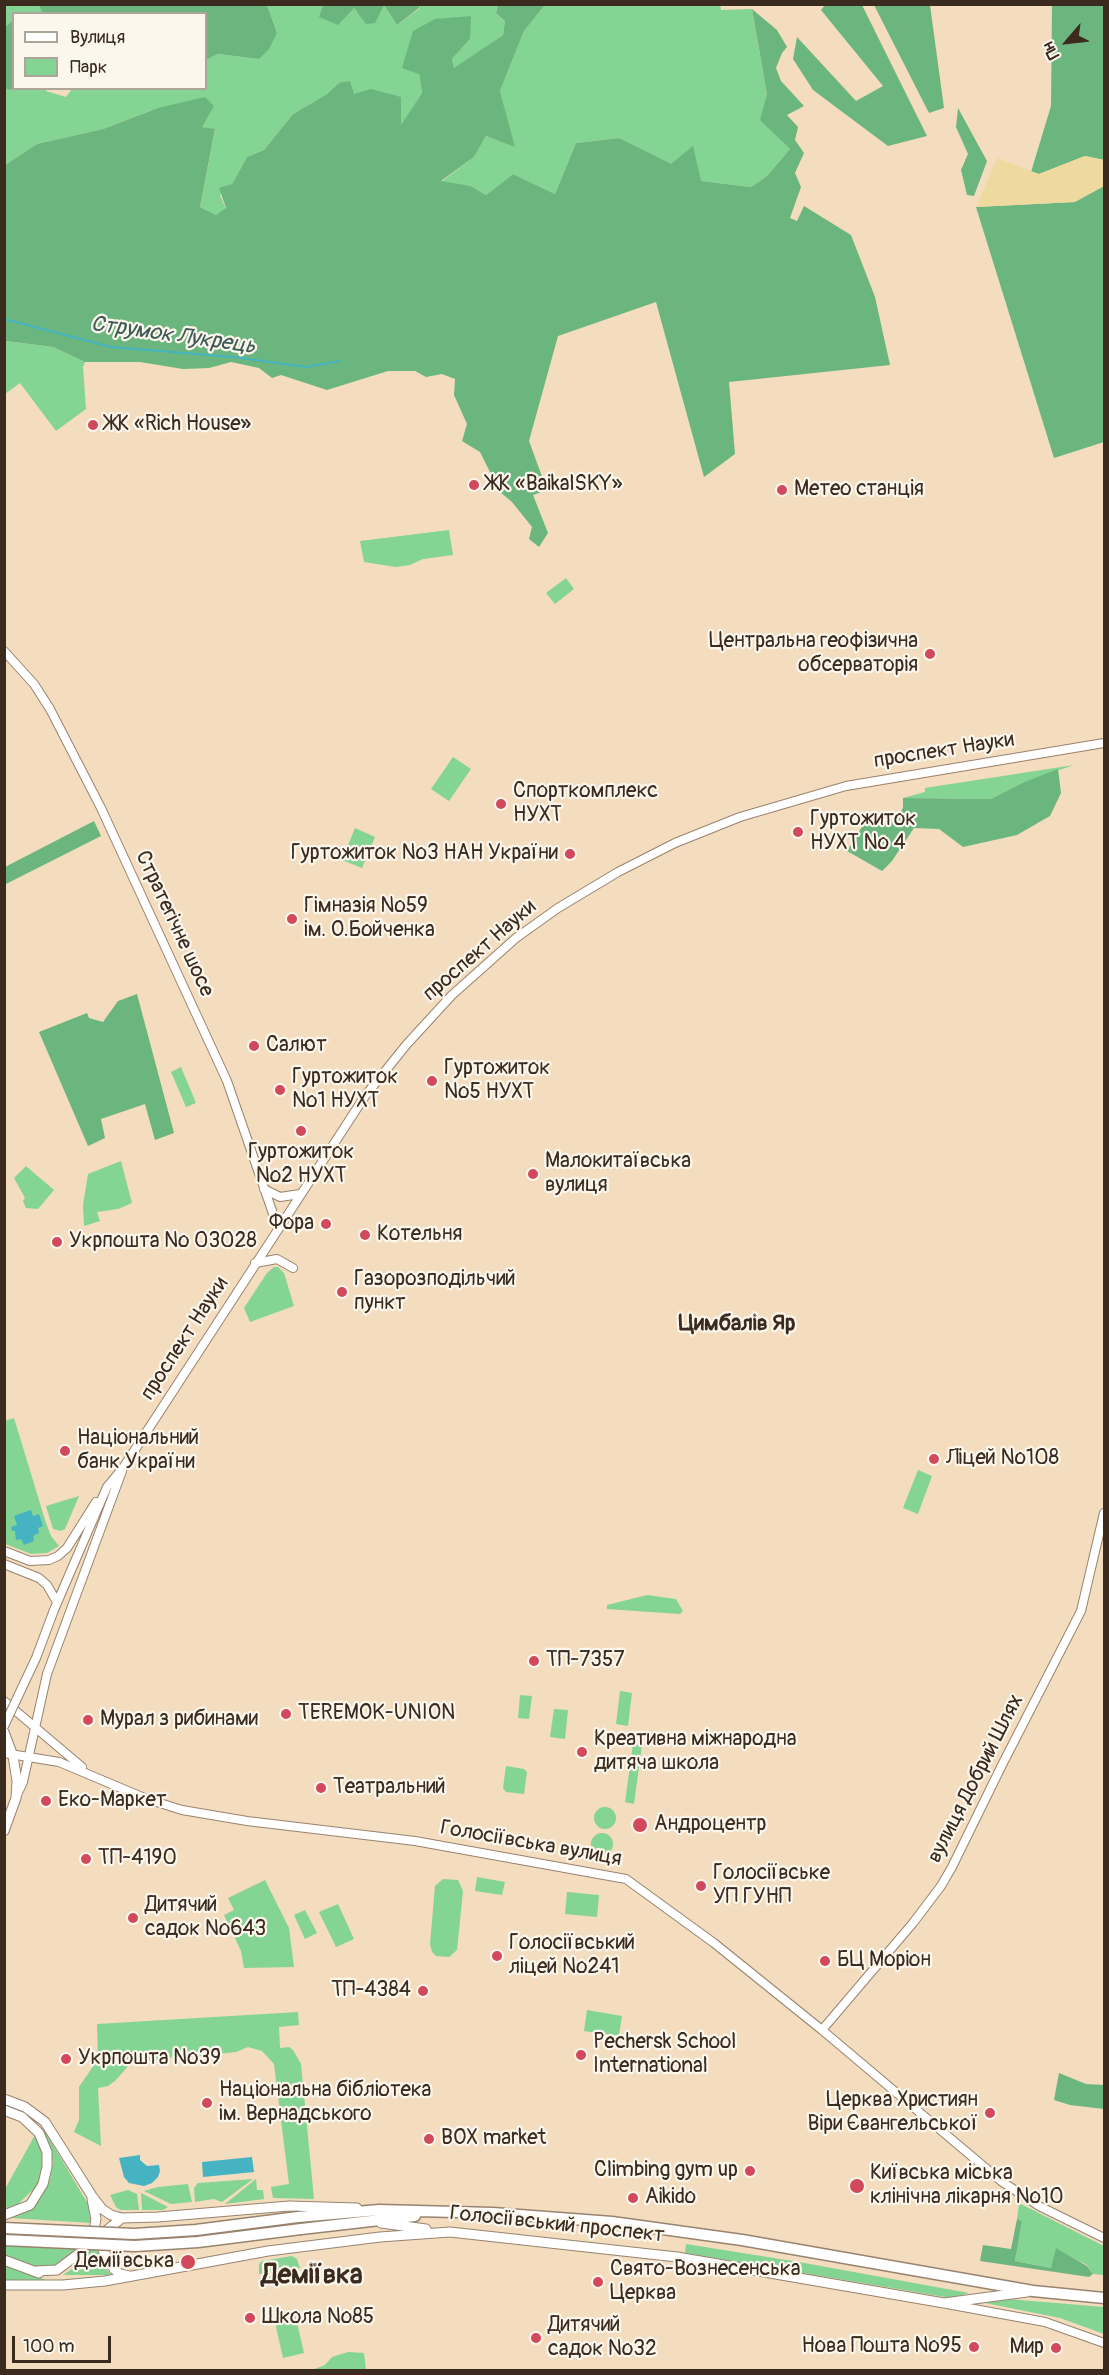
<!DOCTYPE html>
<html>
<head>
<meta charset="utf-8">
<style>
	body { margin:0 }
	#map { position:relative; width:1109px; height:2375px; overflow:hidden; background:#f4dcbf; font-family:Pangolin,sans-serif }
	canvas { display:block }
	.frame { position:absolute; inset:0; border:6px solid #3b2a1e; pointer-events:none }
	.legend { position:absolute; left:12px; top:12px; width:195px; height:78px; box-sizing:border-box; background:#fbf7ec; border:2px solid #aea59a; margin:0; padding:8px 10px; list-style:none; font-size:18px; color:#3b2a1e }
	.legend li { display:flex; align-items:center; gap:12px; height:30px }
	.legend b { width:30px; border:2px solid #aea59a }
	.north { position:absolute; left:1037px; top:12px; width:60px; height:60px; -webkit-text-stroke:4px #fbf7ec; paint-order:stroke; rotate:242deg; font-size:16px; font-weight:700; line-height:24px; text-align:center; color:#3b2a1e }
	.north::after { content:''; display:block; margin:auto; width:21px; height:27px; background:#3b2a1e; clip-path:polygon(50% 0,100% 100%,50% 72%,0 100%) }
	.scale { position:absolute; left:12px; top:2336px; width:99px; height:27px; box-sizing:border-box; border:3px solid #3b2a1e; border-top:0; padding-left:8px; font-size:18px; line-height:21px; white-space:nowrap; color:#3b2a1e; -webkit-text-stroke:4px #fbf7ec; paint-order:stroke }
</style>
</head>
<body>
<div id="map">
<canvas width="1109" height="2375"></canvas>
<div class="frame"></div>
<ul class="legend">
<li><b style="height:8px;background:#fff"></b>Вулиця</li>
<li><b style="height:16px;background:#84d494"></b>Парк</li>
</ul>
<div class="north">Пн</div>
<div class="scale">100 m</div>
</div>
<script>
const g = document.querySelector('canvas').getContext('2d');
g.lineJoin = 'round';
function fillPath(path, color) { g.fillStyle = color; g.fill(path, 'evenodd'); }
const shape = rows => new Path2D(rows.map(r => 'M' + r).join(''));
function trace(path, color, width, dash) { g.strokeStyle = color; g.lineWidth = width; g.lineCap = dash ? 'butt' : 'round'; g.setLineDash(dash || []); g.stroke(path); }
function drawText(font, color, halo, rows, align = 'center') {
  g.font = font + ' Pangolin,sans-serif'; g.lineWidth = 4.5; g.setLineDash([]); g.textBaseline = 'middle'; g.strokeStyle = halo; g.fillStyle = color; for (const [text, x, y, turn = 0] of rows) {
    g.save(); g.translate(x, y); g.rotate((+turn || 0) * Math.PI / 180); g.textAlign = isNaN(turn) ? turn : align; if (halo) g.strokeText(text, 0, 0); g.fillText(text, 0, 0); g.restore();
  }
}
fillPath(shape([
	[720,4,721,10,752,9,767,94,761,120,790,149,767,176,751,187,701,181,619,138,576,143,555,194,513,174,486,195,471,186,441,182,474,157,486,136,514,146,500,91,524,31,545,5],
	[4,5,39,5,42,13,14,14,13,20,6,26,5,24],
	[267,5,323,5,320,17,354,8,366,23,384,5,397,25,419,9,420,5,498,5,496,13,505,21,503,35,454,69,452,59,470,39,419,74,422,93,401,126,339,83,327,94,293,114,264,150,247,157,232,184,220,195,226,209,216,215,200,207,215,130,202,127,158,108,103,129,37,144,5,165,5,88,9,90,47,89,46,91,66,97,72,89,206,88,206,60,218,54,259,59,277,33],
	[5,341,53,347,85,362,83,367,86,409,56,431,20,383,5,394],
	[449,530,453,555,423,559,410,565,396,567,364,562,360,541],
	[566,578,574,589,555,604,546,593],
	[453,757,471,769,449,801,431,789],
	[1074,765,1022,783,991,799,903,798,925,792,925,788],
	[355,828,375,837,362,868,342,860],
	[181,1067,196,1103,186,1107,171,1072],
	[121,1161,132,1203,118,1209,97,1212,100,1221,84,1226,83,1205,88,1174],
	[26,1166,54,1190,38,1209,26,1208,23,1201,25,1198,14,1178],
	[274,1267,278,1267,284,1273,294,1306,250,1322,244,1308,267,1273],
	[14,1418,46,1523,51,1536,59,1546,47,1553,31,1554,5,1544,4,1421],
	[918,1470,932,1476,918,1514,903,1508],
	[79,1496,65,1529,61,1531,53,1529,46,1506],
	[647,1595,676,1599,683,1611,680,1614,607,1609,607,1605],
	[620,1691,632,1693,628,1726,616,1724],
	[520,1695,532,1696,529,1719,518,1718],
	[554,1709,568,1710,565,1739,550,1737],
	[633,1744,642,1745,634,1804,625,1802],
	[506,1766,524,1769,527,1772,524,1794,506,1792,503,1788],
	'594 1818a11 11 0 1 1 22 0a11 11 0 1 1-22 0Z',
	'591 1844a11 11 0 1 1 22 0a11 11 0 1 1-22 0Z',
	[477,1877,505,1882,502,1895,475,1891],
	[443,1879,458,1880,463,1891,457,1950,449,1957,436,1956,432,1952,430,1944,435,1886],
	[265,1880,289,1928,294,1967,244,1968,241,1951,224,1915,234,1910,228,1898],
	[567,1892,599,1895,597,1917,565,1914],
	[338,1904,354,1939,336,1947,319,1912],
	[305,1910,317,1933,305,1939,294,1915],
	[587,2010,622,2016,619,2036,584,2031],
	[298,2012,299,2025,279,2027,280,2048,289,2047,293,2050,301,2064,314,2199,273,2198,271,2187,289,2184,274,2064,262,2051,248,2047,236,2052,190,2057,187,2051,176,2051,170,2059,131,2063,115,2081,108,2086,98,2088,101,2146,74,2132,79,2120,79,2087,98,2059,97,2024],
	[43,2128,88,2204,91,2223,11,2218,29,2208,43,2192,50,2179,53,2163,51,2151],
	[35,2135,43,2153,43,2165,37,2186,17,2205,5,2208,5,2189],
	[253,2179,222,2202,214,2199,195,2202,194,2188,198,2183],
	[256,2179,257,2190,263,2190,264,2199,225,2204],
	[188,2184,192,2202,171,2204,144,2191,158,2187],
	[128,2190,137,2194,139,2210,120,2210,116,2207,110,2195],
	[141,2193,168,2207,163,2210,142,2210],
	[1019,2203,1104,2246,1104,2275,1093,2274,1087,2265,1056,2249,1052,2268,1015,2261,1022,2221,1017,2219],
	[5,2242,80,2248,63,2262,48,2267,37,2267,5,2256],
	[686,2244,799,2262,969,2293,951,2298,685,2253],
	[90,2249,97,2249,105,2267,111,2275,63,2275,82,2262],
	[292,2256,297,2259,300,2268,259,2274,259,2264,262,2261],
	[4,2264,34,2275,50,2282,5,2281],
	[300,2272,302,2277,260,2286,259,2278],
	[1008,2299,1104,2307,1104,2334,1060,2318,985,2303],
	[295,2314,304,2353,283,2358,274,2318],
	[348,2352,364,2353,366,2370,312,2370,325,2365,332,2357]
]), '#84d494');
fillPath(shape([
	[39,5,267,5,277,33,269,49,259,59,218,54,206,60,206,14,42,13],
	[323,5,420,5,419,8,397,25,384,5,375,23,366,24,354,8,338,25,319,17],
	[498,5,545,5,524,31,500,91,515,147,486,136,474,157,441,181,471,186,486,195,513,174,555,194,576,143,619,138,671,164,693,146,701,181,751,187,767,176,790,149,760,120,767,94,752,9,777,30,787,47,782,53,776,68,781,81,804,106,787,115,798,127,795,140,804,153,795,173,801,187,790,218,797,221,804,206,851,235,875,297,890,365,729,382,735,454,704,477,656,302,558,336,529,441,547,490,533,495,548,533,539,547,529,539,532,527,512,502,500,492,480,452,462,441,467,424,454,395,455,379,442,374,426,377,415,371,388,371,327,390,281,375,272,378,259,368,231,362,209,368,183,369,140,362,85,362,53,347,5,341,5,165,37,144,103,129,158,108,205,97,214,106,202,127,215,129,200,207,216,215,226,208,219,188,232,184,247,157,264,150,293,114,327,94,339,83,350,81,354,94,371,89,401,97,401,125,422,93,419,74,402,68,413,31,435,19,471,16,470,39,452,59,454,68,503,35,505,21,496,13],
	[825,5,862,5,927,136,888,146,813,90,793,59,797,37,856,101,883,86,821,10],
	[874,5,930,5,944,108,929,113],
	[1052,5,1104,5,1104,160,1085,156,1039,174,1031,172,1051,106],
	[13,20,15,89,9,90,5,88,5,24,6,26],
	[958,108,987,161,974,196,967,195,961,170,968,154,956,127],
	[1104,186,1104,442,1054,458,976,207,1074,202],
	[1058,769,1061,793,1050,816,1017,835,963,847,939,829,914,828,892,861,882,871,847,851,863,825,894,820,903,808,903,798,991,799,1022,783],
	[94,821,101,836,6,884,5,867],
	[137,994,174,1133,155,1140,145,1104,101,1119,105,1138,88,1146,39,1032,87,1013,89,1018,103,1022,118,1001],
	[1059,2073,1086,2084,1104,2085,1104,2109,1070,2105,1054,2100],
	[1017,2219,1022,2221,1015,2261,1051,2268,1056,2248,1087,2266,1093,2274,1089,2277,980,2261,983,2245,1011,2249]
]), '#6bb67e');
fillPath(shape([
	[1085,156,1104,160,1104,186,1075,202,976,207,997,158,1039,174]
]), '#eeda9e');
fillPath(shape([
	[31,1510,33,1516,39,1514,43,1526,38,1528,39,1533,33,1536,34,1541,24,1545,21,1539,16,1540,15,1531,12,1531,11,1527,17,1525,14,1516],
	[140,2155,140,2160,147,2166,159,2165,160,2171,158,2177,152,2183,144,2186,129,2183,124,2177,119,2158],
	[252,2157,254,2172,203,2177,202,2162]
]), '#45b3c1');
trace(shape([
	[4,319,111,347,234,357,306,367,340,361]
]), '#45b3c1', 2);
const secondary = shape([
	[4,651,34,684,50,709,101,808,227,1081,278,1228],
	[264,1189,280,1197,300,1194],
	[255,1263,277,1259,293,1268],
	[4,1551,30,1561,49,1560,58,1556,67,1548,96,1502],
	[4,1564,39,1578,47,1585,57,1602],
	[54,1610,107,1487,123,1468,365,1096,407,1044,452,995,516,938,558,908,618,872,675,843,740,817,846,786,1104,743],
	[4,1701,82,1767],
	[4,1753,59,1762,147,1799,182,1810,247,1821,415,1841,626,1879,714,1943,822,2030,1001,2181,1039,2206,1104,2238],
	[16,1797,23,1782,47,1674,122,1471],
	[822,2030,913,1923,941,1886,952,1867,1002,1765,1081,1611,1104,1513],
	[947,2304,1045,2322,1104,2343]
]);
const primary = shape([
	[4,1732,13,1756,17,1781,16,1798,4,1831],
	[4,2099,25,2107,45,2122,92,2196,102,2209,111,2215,122,2218,158,2217,289,2206,357,2208],
	[4,2110,22,2117,39,2133,47,2152,47,2167,43,2184,30,2205,4,2215],
	[122,2218,107,2230,103,2239,103,2250,114,2269,120,2274,129,2276],
	[381,2223,426,2229],
	[4,2260,39,2273],
	[36,2271,57,2270,85,2249,94,2230,96,2219,92,2199],
	[4,2285,63,2285,105,2281,268,2251,380,2237,450,2232,677,2257,944,2303,1027,2292]
]);
const highway = shape([
	[298,2217,379,2210,493,2213,612,2222,742,2240,1033,2291,1104,2298],
	[301,2229,415,2216]
]);
trace(secondary, '#98836e', 10);
trace(primary, '#98836e', 11);
trace(highway, '#98836e', 13);
trace(secondary, '#fff', 8);
trace(primary, '#fff', 9);
trace(highway, '#fff', 10);
const secondaryBridge = shape([
	[4,1726,36,1658,54,1610]
]);
const highwayBridge = shape([
	[4,2228,134,2234,196,2230,298,2217],
	[4,2240,135,2246,198,2242,301,2229]
]);
trace(secondaryBridge, '#98836e', 10, []);
trace(highwayBridge, '#98836e', 13, []);
trace(secondaryBridge, '#fff', 8);
trace(highwayBridge, '#fff', 10);
for (const [x, y, r, color] of [
	[93,425,6,"#d1495b"],
	[474,485,6,"#d1495b"],
	[782,490,6,"#d1495b"],
	[930,654,6,"#d1495b"],
	[501,804,6,"#d1495b"],
	[798,832,6,"#d1495b"],
	[570,854,6,"#d1495b"],
	[292,919,6,"#d1495b"],
	[254,1046,6,"#d1495b"],
	[432,1081,6,"#d1495b"],
	[280,1090,6,"#d1495b"],
	[301,1131,6,"#d1495b"],
	[533,1174,6,"#d1495b"],
	[326,1224,6,"#d1495b"],
	[365,1235,6,"#d1495b"],
	[57,1242,6,"#d1495b"],
	[342,1292,6,"#d1495b"],
	[65,1451,6,"#d1495b"],
	[934,1459,6,"#d1495b"],
	[534,1661,6,"#d1495b"],
	[286,1714,6,"#d1495b"],
	[88,1720,6,"#d1495b"],
	[582,1752,6,"#d1495b"],
	[321,1788,6,"#d1495b"],
	[46,1801,6,"#d1495b"],
	[640,1825,8,"#d1495b"],
	[86,1859,6,"#d1495b"],
	[701,1886,6,"#d1495b"],
	[133,1918,6,"#d1495b"],
	[497,1956,6,"#d1495b"],
	[825,1961,6,"#d1495b"],
	[423,1991,6,"#d1495b"],
	[581,2055,6,"#d1495b"],
	[66,2059,6,"#d1495b"],
	[207,2103,6,"#d1495b"],
	[990,2113,6,"#d1495b"],
	[429,2139,6,"#d1495b"],
	[750,2171,6,"#d1495b"],
	[857,2186,8,"#d1495b"],
	[633,2198,6,"#d1495b"],
	[188,2262,8,"#d1495b"],
	[598,2282,6,"#d1495b"],
	[250,2318,6,"#d1495b"],
	[536,2338,6,"#d1495b"],
	[974,2347,6,"#d1495b"],
	[1056,2348,6,"#d1495b"]
]) { const dot = new Path2D(); dot.arc(x, y, r, 0, 2 * Math.PI); g.fillStyle = color; g.fill(dot); trace(dot, '#fbf7ec', 2); }
drawText('21px', '#3b2a1e', '#fbf7ec', [
	["ЖК «Rich House»",105,425],
	["ЖК «BaikalSKY»",486,485],
	["Метео станція",794,490],
	["Центральна геофізична",918,642,"right"],
	["обсерваторія",918,666,"right"],
	["Спорткомплекс",513,792],
	["НУХТ",513,816],
	["Гуртожиток",810,820],
	["НУХТ № 4",810,844],
	["Гуртожиток №3 НАН України",558,854,"right"],
	["Гімназія №59",304,907],
	["ім. О.Бойченка",304,931],
	["Салют",266,1046],
	["Гуртожиток",444,1069],
	["№5 НУХТ",444,1093],
	["Гуртожиток",292,1078],
	["№1 НУХТ",292,1102],
	["Гуртожиток",301,1153,"center"],
	["№2 НУХТ",301,1177,"center"],
	["Малокитаївська",545,1162],
	["вулиця",545,1186],
	["Фора",314,1224,"right"],
	["Котельня",377,1235],
	["Укрпошта № 03028",69,1242],
	["Газорозподільчий",354,1280],
	["пункт",354,1304],
	["Національний",77,1439],
	["банк України",77,1463],
	["Ліцей №108",946,1459],
	["ТП-7357",546,1661],
	["TEREMOK-UNION",298,1714],
	["Мурал з рибинами",100,1720],
	["Креативна міжнародна",594,1740],
	["дитяча школа",594,1764],
	["Театральний",333,1788],
	["Еко-Маркет",58,1801],
	["Андроцентр",654,1825],
	["ТП-4190",98,1859],
	["Голосіївське",713,1874],
	["УП ГУНП",713,1898],
	["Дитячий",145,1906],
	["садок №643",145,1930],
	["Голосіївський",509,1944],
	["ліцей №241",509,1968],
	["БЦ Моріон",837,1961],
	["ТП-4384",411,1991,"right"],
	["Pechersk School",593,2043],
	["International",593,2067],
	["Укрпошта №39",78,2059],
	["Національна бібліотека",219,2091],
	["ім. Вернадського",219,2115],
	["Церква Християн",978,2101,"right"],
	["Віри Євангельської",978,2125,"right"],
	["BOX market",441,2139],
	["Climbing gym up",738,2171,"right"],
	["Київська міська",870,2174],
	["клінічна лікарня №10",870,2198],
	["Aikido",645,2198],
	["Деміївська",174,2262,"right"],
	["Свято-Вознесенська",610,2270],
	["Церква",610,2294],
	["Школа №85",262,2318],
	["Дитячий",548,2326],
	["садок №32",548,2350],
	["Нова Пошта №95",962,2347,"right"],
	["Мир",1044,2348,"right"]
], 'left');
drawText('21px', '#3b2a1e', '#fbf7ec', [
	["проспект Науки",944,751,-9],
	["Стратегічне шосе",174,924,65],
	["проспект Науки",480,951,-41],
	["проспект Науки",185,1339,-57],
	["вулиця Добрий Шлях",976,1779,-63],
	["Голосіївська вулиця",531,1844,10],
	["Голосіївський проспект",557,2225,6]
]);
drawText('italic 22px', '#3e5a57', '#fbf7ec', [
	["Струмок Лукрець",173,336,8]
]);
drawText('bold 22px', '#3b2a1e', '#fbf7ec', [
	["Цимбалів Яр",737,1324]
]);
drawText('bold 27px', '#3b2a1e', '#fbf7ec', [
	["Деміївка",312,2276]
]);
</script>
</body>
</html>
